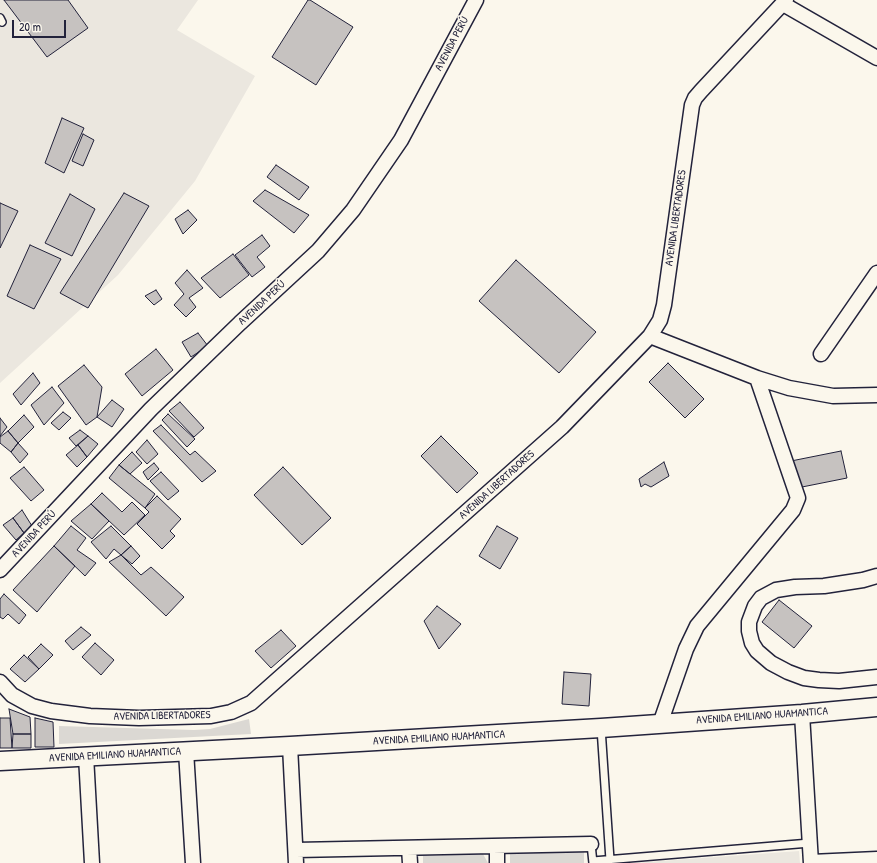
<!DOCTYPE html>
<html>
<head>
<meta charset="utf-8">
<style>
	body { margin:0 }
	#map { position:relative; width:877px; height:863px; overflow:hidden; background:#fbf7ec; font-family:"Patrick Hand",sans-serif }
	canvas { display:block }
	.scale { position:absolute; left:12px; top:20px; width:54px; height:18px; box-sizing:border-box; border:2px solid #22223b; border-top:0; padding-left:5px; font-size:12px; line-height:14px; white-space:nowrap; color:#22223b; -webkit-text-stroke:3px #fbf7ec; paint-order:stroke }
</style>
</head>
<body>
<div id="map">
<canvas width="877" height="863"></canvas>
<div class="scale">20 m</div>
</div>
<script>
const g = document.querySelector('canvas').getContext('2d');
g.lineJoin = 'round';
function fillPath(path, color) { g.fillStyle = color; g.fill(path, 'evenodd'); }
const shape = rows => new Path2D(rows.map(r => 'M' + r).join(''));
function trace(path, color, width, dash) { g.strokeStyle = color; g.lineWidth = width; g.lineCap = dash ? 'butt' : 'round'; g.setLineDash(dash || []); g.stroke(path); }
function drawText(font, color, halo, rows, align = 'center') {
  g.font = font + ' "Patrick Hand",sans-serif'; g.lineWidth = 3; g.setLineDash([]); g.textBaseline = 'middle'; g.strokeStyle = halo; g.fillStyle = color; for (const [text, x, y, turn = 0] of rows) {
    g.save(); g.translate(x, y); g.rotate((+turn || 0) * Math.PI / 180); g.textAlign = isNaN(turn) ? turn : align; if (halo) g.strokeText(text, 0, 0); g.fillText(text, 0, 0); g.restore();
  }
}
fillPath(shape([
	[0,0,198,0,177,30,255,76,195,181,118,275,0,383],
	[799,851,800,863,633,863]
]), '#ebe7df');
fillPath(shape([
	[249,719,251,734,59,744,59,726,194,730,210,729],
	[584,848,584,863,510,863,510,852],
	[483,854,488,863,423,863,423,856]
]), '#dbd8d3');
const building = shape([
	[4,0,68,0,88,28,47,57,4,0],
	[308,0,310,0,353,27,316,85,272,57,308,0],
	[62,118,84,128,64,173,45,163,62,118],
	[83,134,94,140,83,166,72,161,83,134],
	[276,165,309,187,299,200,267,177,276,165],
	[265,190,309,215,294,233,253,201,265,190],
	[124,193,149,206,88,308,60,293,124,193],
	[70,194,95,209,72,256,45,243,70,194],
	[0,203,18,211,0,248,0,203],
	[188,210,197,220,183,234,175,219,188,210],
	[262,235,270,246,257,257,265,267,252,277,235,255,262,235],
	[30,245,61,259,34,309,7,296,30,245],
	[233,254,249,275,220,298,201,278,233,254],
	[516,260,596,332,559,373,479,301,516,260],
	[187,270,203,288,189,298,196,307,186,317,174,305,184,294,175,283,187,270],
	[156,290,162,299,154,305,145,296,156,290],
	[198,333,208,346,191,357,182,342,198,333],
	[156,349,173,370,142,396,125,374,156,349],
	[668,363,704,399,685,418,649,382,668,363],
	[84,365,102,387,97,417,86,425,58,386,84,365],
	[33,373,40,383,21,405,13,394,33,373],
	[52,387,64,403,44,425,31,405,52,387],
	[112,400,124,409,112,427,97,417,112,400],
	[180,402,204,428,194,437,169,411,180,402],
	[63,412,71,418,59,430,51,423,63,412],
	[168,414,195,439,187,447,162,420,168,414],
	[24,415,34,427,18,443,8,431,24,415],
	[0,418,7,427,0,436,0,418],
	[161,425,190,455,195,451,216,471,202,482,153,431,161,425],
	[80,430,88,436,76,446,69,438,80,430],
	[8,431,18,443,11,452,0,443,0,437,8,431],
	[88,436,98,444,87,457,78,445,88,436],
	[441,436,478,473,457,493,421,456,441,436],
	[147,440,158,454,147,464,136,452,147,440],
	[18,443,28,454,20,463,11,452,18,443],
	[78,445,87,457,77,467,66,455,78,445],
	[841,451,847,478,797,488,791,461,841,451],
	[132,452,142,463,130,474,119,465,132,452],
	[664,462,669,476,651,487,645,484,641,487,639,479,664,462],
	[154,463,159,469,148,480,143,472,154,463],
	[119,465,155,494,145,508,109,478,119,465],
	[24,467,44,490,31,501,10,478,24,467],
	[283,467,331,518,302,545,254,495,283,467],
	[161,472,179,491,168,500,150,481,161,472],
	[102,493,122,512,132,502,145,515,124,535,91,504,102,493],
	[157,496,181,519,170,531,175,536,162,549,137,524,149,512,145,508,157,496],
	[91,504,109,521,92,539,71,521,91,504],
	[22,510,32,526,24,533,13,518,22,510],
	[13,518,24,533,16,540,3,525,13,518],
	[71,526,86,538,77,550,96,563,85,576,54,546,71,526],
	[111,526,131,546,121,555,114,549,106,559,91,542,111,526],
	[497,526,518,538,500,569,479,556,497,526],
	[54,546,75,566,37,612,13,590,54,546],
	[131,546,140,556,132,564,121,555,131,546],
	[121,555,141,575,151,567,184,597,166,616,109,562,121,555],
	[4,594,26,615,19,624,8,614,3,619,0,617,0,599,4,594],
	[779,600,812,626,794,648,762,622,779,600],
	[437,606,461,624,439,649,424,621,437,606],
	[81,627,91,635,73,650,65,641,81,627],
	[281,630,296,646,271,668,255,651,281,630],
	[95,643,114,660,101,675,82,657,95,643],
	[41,644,53,655,39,669,28,657,41,644],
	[24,655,39,669,25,682,10,669,24,655],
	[564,672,591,674,589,706,562,704,564,672],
	[9,709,30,717,31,734,13,734,9,709],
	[0,718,10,718,12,748,0,748,0,718],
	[35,718,53,722,54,747,35,747,35,718],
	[13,734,31,734,31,748,12,748,13,734]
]);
fillPath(building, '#c6c2c0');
trace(building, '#22223b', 1);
const service = shape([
	[0,18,2,22],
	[601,728,610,860],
	[591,844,593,863],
	[593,861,810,843]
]);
const minor = shape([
	[783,4,877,58],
	[650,336,757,378,789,388,833,396,877,395],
	[821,354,877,273],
	[0,570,151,409,240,323,318,251,353,210,401,140,476,0],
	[877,576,863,580,824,586,795,587,776,590,761,598,755,606,749,622,749,631,752,643,757,651,771,663,788,672,804,678,819,680,839,681,877,677],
	[0,682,12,695,32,706,51,711,90,716,139,718,211,716,231,712,251,703,562,427,650,336,660,320,664,305,692,105,695,98,701,91,786,0],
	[802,714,811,863],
	[660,724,686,649,697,626,793,510,798,498,757,378],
	[290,746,296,863],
	[186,751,193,863],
	[86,756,92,863],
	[497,846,497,863],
	[409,848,410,863],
	[296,850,591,844],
	[811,862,877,859]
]);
const tertiary = shape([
	[0,761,290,746,601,728,802,714,877,707]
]);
trace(service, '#22223b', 10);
trace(minor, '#22223b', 17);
trace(tertiary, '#22223b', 21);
trace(service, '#fbf7ec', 7);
trace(minor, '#fbf7ec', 14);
trace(tertiary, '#fbf7ec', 18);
drawText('11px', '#22223b', '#fbf7ec', [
	["AVENIDA PERÚ",452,44,-62],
	["AVENIDA LIBERTADORES",676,218,-82],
	["AVENIDA PERÚ",262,303,-43],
	["AVENIDA LIBERTADORES",497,485,-42],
	["AVENIDA PERÚ",34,534,-47],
	["AVENIDA LIBERTADORES",162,716,-1],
	["AVENIDA EMILIANO HUAMANTICA",762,716,-4],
	["AVENIDA EMILIANO HUAMANTICA",439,738,-3],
	["AVENIDA EMILIANO HUAMANTICA",115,755,-3]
]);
</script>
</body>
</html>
